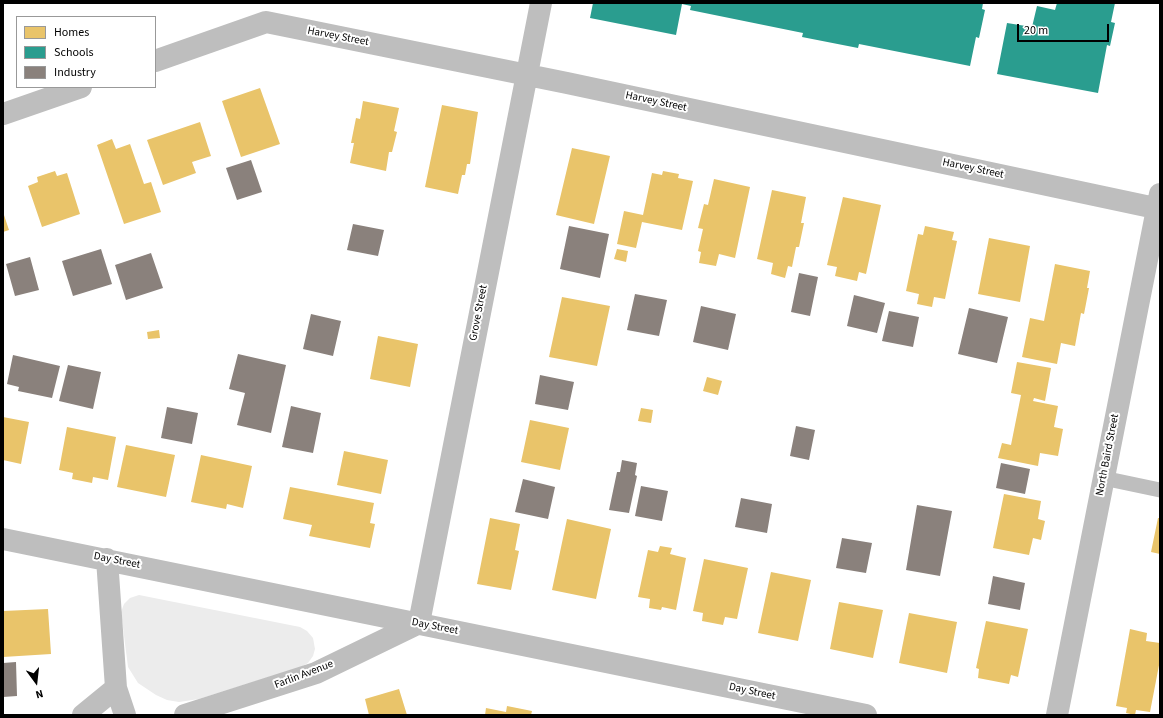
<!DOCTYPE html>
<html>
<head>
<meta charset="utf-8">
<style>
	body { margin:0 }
	#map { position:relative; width:1163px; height:718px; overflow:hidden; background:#fff; font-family:"Source Sans 3",sans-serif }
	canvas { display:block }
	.frame { position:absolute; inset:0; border:4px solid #000; pointer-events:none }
	.legend { position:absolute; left:16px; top:16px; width:140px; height:72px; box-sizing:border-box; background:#fff; border:1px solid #999; margin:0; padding:5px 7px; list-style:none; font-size:12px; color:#000 }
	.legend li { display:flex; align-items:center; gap:8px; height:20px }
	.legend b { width:20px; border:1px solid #999 }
	.north { position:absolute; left:16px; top:662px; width:40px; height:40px; -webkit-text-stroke:3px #fff; paint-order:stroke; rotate:165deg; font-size:11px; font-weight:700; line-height:16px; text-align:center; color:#000 }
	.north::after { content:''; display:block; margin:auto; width:14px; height:18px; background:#000; clip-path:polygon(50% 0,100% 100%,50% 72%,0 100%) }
	.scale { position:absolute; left:1017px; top:24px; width:92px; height:18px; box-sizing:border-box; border:2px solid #000; border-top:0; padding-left:5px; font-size:12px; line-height:14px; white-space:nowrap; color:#000; -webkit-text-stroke:3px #fff; paint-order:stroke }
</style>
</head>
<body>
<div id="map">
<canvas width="1163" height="718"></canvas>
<div class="frame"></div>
<ul class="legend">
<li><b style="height:11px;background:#e9c46a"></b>Homes</li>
<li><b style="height:11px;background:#2a9d8f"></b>Schools</li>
<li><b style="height:11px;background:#8a817c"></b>Industry</li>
</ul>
<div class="north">N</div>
<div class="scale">20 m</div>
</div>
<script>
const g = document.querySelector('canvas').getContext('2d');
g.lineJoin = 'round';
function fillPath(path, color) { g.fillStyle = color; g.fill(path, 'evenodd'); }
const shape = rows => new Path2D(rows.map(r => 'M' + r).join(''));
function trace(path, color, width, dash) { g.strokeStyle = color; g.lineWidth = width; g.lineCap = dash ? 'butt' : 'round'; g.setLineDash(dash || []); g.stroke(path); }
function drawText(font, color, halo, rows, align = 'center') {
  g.font = font + ' "Source Sans 3",sans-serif'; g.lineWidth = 4; g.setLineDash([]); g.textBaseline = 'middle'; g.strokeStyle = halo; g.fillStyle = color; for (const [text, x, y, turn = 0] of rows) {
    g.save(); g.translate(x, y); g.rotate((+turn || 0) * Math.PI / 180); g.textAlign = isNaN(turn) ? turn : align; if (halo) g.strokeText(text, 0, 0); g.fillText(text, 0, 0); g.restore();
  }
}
fillPath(shape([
	[139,595,300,627,307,631,313,638,315,649,313,656,308,663,301,667,199,699,179,702,167,700,156,695,138,683,128,667,121,612,124,604,130,598]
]), '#ececec');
fillPath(shape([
	[260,88,280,144,241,157,222,101],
	[363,101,399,108,394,131,397,132,392,152,389,152,386,171,350,163,354,143,351,143,356,118,360,119],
	[442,105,478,112,470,164,467,164,465,175,462,175,458,194,425,187],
	[200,122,211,156,192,162,196,173,163,185,147,140],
	[112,139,116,149,130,144,144,184,151,182,161,212,124,224,97,145],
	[572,148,610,156,594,224,556,215],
	[55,171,57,176,67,173,80,214,42,227,28,186,38,182,37,177],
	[663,171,679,174,678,178,693,181,682,230,642,222,636,248,617,244,624,211,643,215,652,173,662,175],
	[714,179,750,187,735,258,719,254,716,266,699,263,701,252,698,251,703,229,698,228,704,204,708,205],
	[772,190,806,197,801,223,804,223,799,247,796,247,792,267,788,266,785,278,771,274,773,263,757,259],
	[843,197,881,205,866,274,859,272,857,281,835,276,837,267,827,265],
	[3,212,9,230,3,232],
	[925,226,954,232,952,240,957,241,945,299,934,297,932,307,917,304,919,294,906,291,918,234,923,235],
	[989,238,1030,246,1020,302,978,294],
	[617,249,628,251,626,262,614,259],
	[1055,264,1090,271,1087,288,1089,288,1084,314,1081,313,1075,346,1061,343,1057,364,1022,357,1030,318,1044,321],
	[562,297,610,306,597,366,549,357],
	[159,330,160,338,148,339,147,332],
	[378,336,418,344,410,387,370,379],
	[1017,362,1051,368,1045,401,1034,398,1033,401,1058,406,1054,427,1063,429,1058,456,1040,453,1038,466,998,458,1002,443,1011,445,1021,395,1011,393],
	[707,377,722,381,718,395,703,391],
	[641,408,653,410,651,423,638,421],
	[3,417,29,422,21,464,3,460],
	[530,420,569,428,560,470,521,462],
	[67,427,116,437,108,480,93,477,92,483,72,479,73,473,59,470],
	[126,445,175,455,166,497,117,487],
	[344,451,388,460,381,494,337,485],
	[201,455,252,466,243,508,227,504,226,509,191,502],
	[290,487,374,503,370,523,375,524,370,548,309,536,312,525,283,519],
	[1004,494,1041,501,1038,519,1045,521,1041,540,1033,538,1029,555,993,548],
	[490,518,520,524,515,550,519,551,511,590,477,584],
	[1158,518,1160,518,1160,554,1151,552],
	[567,519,611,529,596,599,552,590],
	[660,546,672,548,670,554,686,558,676,610,662,607,661,610,649,608,650,599,638,597,648,550,658,552],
	[704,559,748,568,737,619,725,617,723,625,702,621,703,613,693,611],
	[771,572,811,580,798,641,758,633],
	[839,602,883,610,873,658,830,649],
	[48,609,51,654,3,657,3,611],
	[909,613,957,622,947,673,899,663],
	[986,621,1028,629,1018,677,1011,675,1009,684,978,678,979,669,976,668],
	[1130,629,1147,633,1146,641,1160,643,1160,660,1150,712,1136,710,1135,715,1126,713,1127,708,1116,706],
	[399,689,407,715,369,715,365,699],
	[507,706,532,711,531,715,485,715,486,708,506,712]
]), '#e9c46a');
fillPath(shape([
	[593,3,983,3,982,9,985,10,979,38,976,37,970,66,859,44,858,48,802,37,803,33,690,10,691,6,682,4,676,35,590,18],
	[1057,3,1115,3,1111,22,1115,23,1110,46,1107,45,1098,93,997,74,1007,23,1032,27,1037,6,1055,10]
]), '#2a9d8f');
fillPath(shape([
	[251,160,262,192,237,200,226,168],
	[353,224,384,230,378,256,347,250],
	[569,226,609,234,600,278,560,269],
	[101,249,112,284,73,296,62,261],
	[151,253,163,288,126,300,115,265],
	[30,257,39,290,15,296,6,264],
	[799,273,818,277,810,316,791,312],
	[635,294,667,300,659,336,627,330],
	[854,295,885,303,877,333,847,326],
	[701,306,736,314,728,350,693,342],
	[969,308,1008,317,997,363,958,354],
	[889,311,919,317,913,347,882,341],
	[311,314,341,321,333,356,303,349],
	[238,354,286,365,271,433,237,425,245,393,229,389],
	[13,355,60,366,52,398,18,391,19,387,7,384],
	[68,365,101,372,93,409,59,401],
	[540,375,574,382,568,410,535,404],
	[291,406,321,413,313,453,282,447],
	[167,407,198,413,192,444,161,438],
	[796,426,815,430,809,460,790,456],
	[622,460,637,463,635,475,637,476,629,513,609,510,617,472,620,472],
	[1001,463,1030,469,1025,494,996,488],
	[523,479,555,487,548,519,515,512],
	[641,486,668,491,662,521,635,516],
	[741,498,772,504,767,533,735,527],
	[917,505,952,511,940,576,906,570],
	[842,538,872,543,866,573,836,568],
	[993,576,1025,583,1020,610,988,604],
	[16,662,17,696,3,697,3,663]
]), '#8a817c');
trace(shape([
	[1103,478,1160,490]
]), '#bebebe', 15);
trace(shape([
	[155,61,266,22,567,83,1160,209],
	[3,114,81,87],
	[3,539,866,715],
	[107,559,116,688,125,715],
	[83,715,116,688],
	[185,715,316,673,419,623,541,3],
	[1057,715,1160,194]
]), '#bebebe', 22);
drawText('11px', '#000', '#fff', [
	["Harvey Street",338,37,11],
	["Harvey Street",656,102,12],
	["Harvey Street",973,169,12],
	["Grove Street",479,313,-79],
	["North Baird Street",1108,455,-79],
	["Day Street",117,561,11],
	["Day Street",435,627,11],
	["Farlin Avenue",304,675,-21],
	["Day Street",752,692,12]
]);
</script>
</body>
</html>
